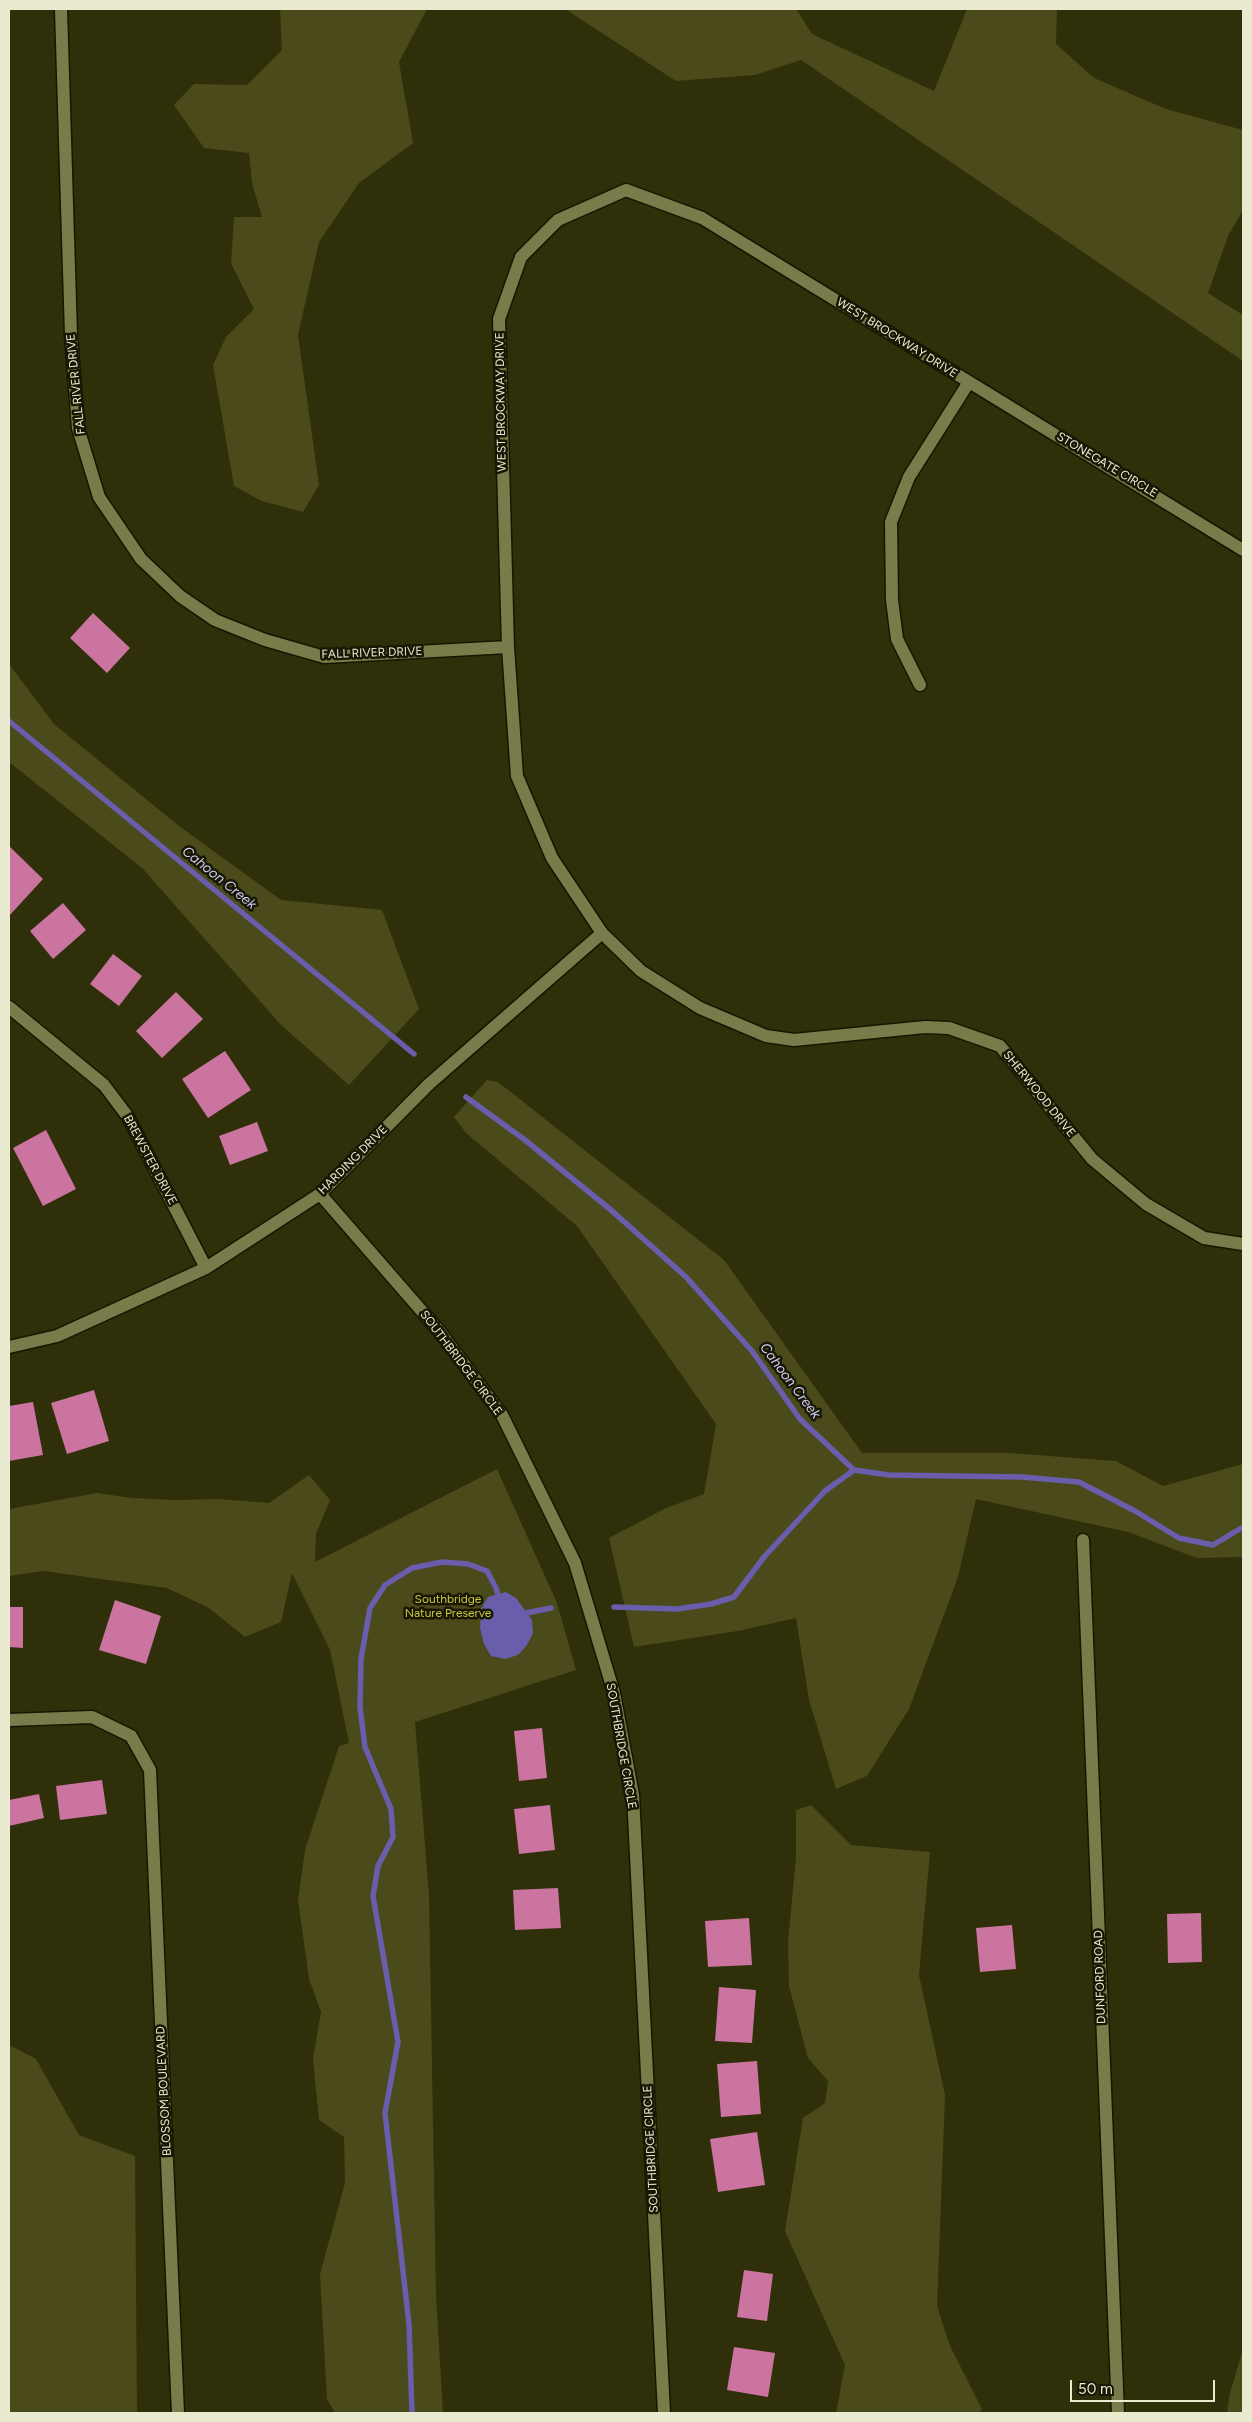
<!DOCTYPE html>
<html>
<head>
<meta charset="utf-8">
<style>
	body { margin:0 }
	#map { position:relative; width:1252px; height:2422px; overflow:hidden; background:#2f2f0a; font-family:Figtree,sans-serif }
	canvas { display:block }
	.frame { position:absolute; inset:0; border:10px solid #e9ead0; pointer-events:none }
	.scale { position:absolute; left:1070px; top:2380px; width:145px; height:22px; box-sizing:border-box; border:2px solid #e9ead0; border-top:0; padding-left:6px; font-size:15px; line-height:18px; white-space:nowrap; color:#e9ead0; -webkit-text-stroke:4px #171704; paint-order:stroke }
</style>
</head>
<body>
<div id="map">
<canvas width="1252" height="2422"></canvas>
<div class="frame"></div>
<div class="scale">50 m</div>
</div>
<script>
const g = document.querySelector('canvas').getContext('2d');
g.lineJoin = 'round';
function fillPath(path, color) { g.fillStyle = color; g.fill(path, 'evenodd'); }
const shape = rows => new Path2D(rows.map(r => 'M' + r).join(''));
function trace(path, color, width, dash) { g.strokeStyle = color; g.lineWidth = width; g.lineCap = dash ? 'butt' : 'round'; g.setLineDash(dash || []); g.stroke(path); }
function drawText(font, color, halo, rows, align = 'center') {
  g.font = font + ' Figtree,sans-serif'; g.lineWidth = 5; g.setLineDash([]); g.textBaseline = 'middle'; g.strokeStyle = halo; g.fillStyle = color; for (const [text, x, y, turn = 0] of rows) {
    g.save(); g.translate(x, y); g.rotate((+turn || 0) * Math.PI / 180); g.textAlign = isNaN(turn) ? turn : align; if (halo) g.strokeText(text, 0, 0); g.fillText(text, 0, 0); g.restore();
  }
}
fillPath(shape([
	[280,9,427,9,399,62,413,143,359,183,319,242,298,335,319,485,303,512,262,501,234,486,213,365,226,337,254,309,231,263,234,217,262,217,252,183,249,153,204,148,174,105,194,84,247,85,282,50],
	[565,9,796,9,812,34,934,91,967,9,1057,9,1056,44,1094,78,1166,109,1243,130,1243,210,1228,236,1208,293,1243,315,1243,361,801,60,755,75,676,81],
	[9,664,54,724,179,826,281,900,382,910,419,1009,349,1085,281,1025,142,868,9,762],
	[487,1080,498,1082,724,1260,862,1453,1010,1453,1116,1461,1163,1486,1243,1464,1243,1557,1197,1558,1128,1532,976,1499,958,1577,909,1709,867,1776,836,1789,809,1700,796,1618,738,1631,634,1647,609,1538,666,1508,704,1494,716,1424,577,1226,466,1133,454,1117],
	[497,1469,557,1603,576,1670,415,1722,429,1894,436,2296,443,2413,335,2413,327,2399,320,2274,345,2183,344,2137,319,2120,313,2059,321,2012,309,1979,298,1900,305,1850,339,1746,349,1743,330,1650,292,1573,281,1622,245,1637,209,1608,167,1588,43,1571,9,1576,9,1509,97,1493,132,1498,174,1500,219,1499,269,1503,309,1475,330,1500,316,1534,315,1562],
	[811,1805,851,1845,930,1852,919,1975,945,2095,937,2306,950,2346,982,2409,979,2413,836,2413,845,2365,785,2231,803,2118,825,2103,828,2081,808,2058,789,1986,788,1942,796,1857,796,1810],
	[9,2045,36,2059,79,2135,135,2156,137,2413,9,2413],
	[1243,2349,1243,2413,1227,2413,1230,2393]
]), '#4a4a1b');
fillPath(shape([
	[506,1592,516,1598,532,1620,533,1633,527,1645,518,1655,505,1659,491,1656,484,1644,480,1628,481,1609,488,1597]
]), '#6a5dab');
trace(shape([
	[9,721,414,1054],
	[466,1097,525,1140,611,1210,686,1277,752,1351,800,1419,854,1470,889,1475,1022,1477,1079,1482,1135,1511,1179,1538,1213,1545,1243,1527],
	[614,1607,677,1609,711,1604,734,1597,764,1557,825,1491,854,1470],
	[521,1614,551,1608],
	[412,2413,409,2324,385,2113,398,2042,373,1896,378,1866,393,1837,391,1809,365,1747,360,1707,361,1659,370,1608,385,1585,412,1568,442,1562,468,1564,487,1571,496,1588,500,1602]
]), '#6a5dab', 5.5);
fillPath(shape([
	[93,613,130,648,107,673,70,638],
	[9,846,43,879,9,916],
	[63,903,86,930,53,959,30,931],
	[113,954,142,976,119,1006,90,984],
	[176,992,203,1019,162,1058,136,1031],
	[225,1051,251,1090,208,1118,182,1079],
	[257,1122,268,1151,230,1165,219,1136],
	[46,1130,76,1189,43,1206,13,1148],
	[94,1390,109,1441,67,1454,51,1403],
	[33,1402,43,1455,9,1461,9,1406],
	[115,1600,161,1616,146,1664,99,1650],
	[9,1607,23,1607,23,1648,9,1647],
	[542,1728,547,1778,519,1781,514,1731],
	[102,1780,107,1814,60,1820,56,1786],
	[39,1794,44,1818,9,1826,9,1800],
	[550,1805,555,1850,519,1854,514,1809],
	[558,1888,561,1928,515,1930,513,1890],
	[1201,1913,1202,1962,1168,1963,1167,1914],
	[749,1918,752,1965,708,1967,705,1921],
	[1012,1925,1016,1969,980,1972,976,1928],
	[719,1987,756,1990,752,2043,715,2041],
	[757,2061,761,2114,721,2117,717,2064],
	[757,2132,765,2185,718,2192,710,2139],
	[744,2270,773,2274,767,2321,737,2317],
	[734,2347,775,2353,768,2397,727,2390]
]), '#ca749f');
const minor = shape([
	[61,9,71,335,78,428,99,497,141,559,180,596,215,620,265,640,324,657,508,647],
	[1243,550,702,218,626,190,558,220,521,257,499,319,508,647,517,776,552,858,602,933,641,971,700,1008,766,1036,794,1040,925,1027,949,1028,1000,1046,1092,1159,1146,1204,1204,1238,1243,1244],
	[920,685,897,639,892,600,891,522,909,477,969,382],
	[9,1007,104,1085,128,1117,206,1268],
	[320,1194,440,1332,502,1415,575,1563,614,1693,633,1795,664,2413],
	[9,1347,57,1336,206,1268,320,1194,429,1084,602,933],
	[1083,1540,1118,2413],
	[9,1720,92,1717,131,1736,150,1770,178,2413]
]);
trace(minor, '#171701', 15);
trace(minor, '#7a7b4a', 12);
drawText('12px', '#e9ead0', '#171704', [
	["WEST BROCKWAY DRIVE",897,338,32],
	["FALL RIVER DRIVE",76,384,-96],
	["WEST BROCKWAY DRIVE",501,402,-91],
	["STONEGATE CIRCLE",1107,465,31],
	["FALL RIVER DRIVE",372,653,-2],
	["SHERWOOD DRIVE",1039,1094,51],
	["BREWSTER DRIVE",150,1160,62],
	["HARDING DRIVE",353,1160,-45],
	["SOUTHBRIDGE CIRCLE",461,1363,53],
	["SOUTHBRIDGE CIRCLE",621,1746,80],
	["DUNFORD ROAD",1100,1977,-92],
	["BLOSSOM BOULEVARD",164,2091,-93],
	["SOUTHBRIDGE CIRCLE",651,2149,-93]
]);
drawText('12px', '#cac945', '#171704', [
	["Southbridge",448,1599],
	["Nature Preserve",448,1613]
]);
drawText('italic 14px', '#cfcbf6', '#171704', [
	["Cahoon Creek",219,878,39],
	["Cahoon Creek",790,1381,53]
]);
</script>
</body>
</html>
